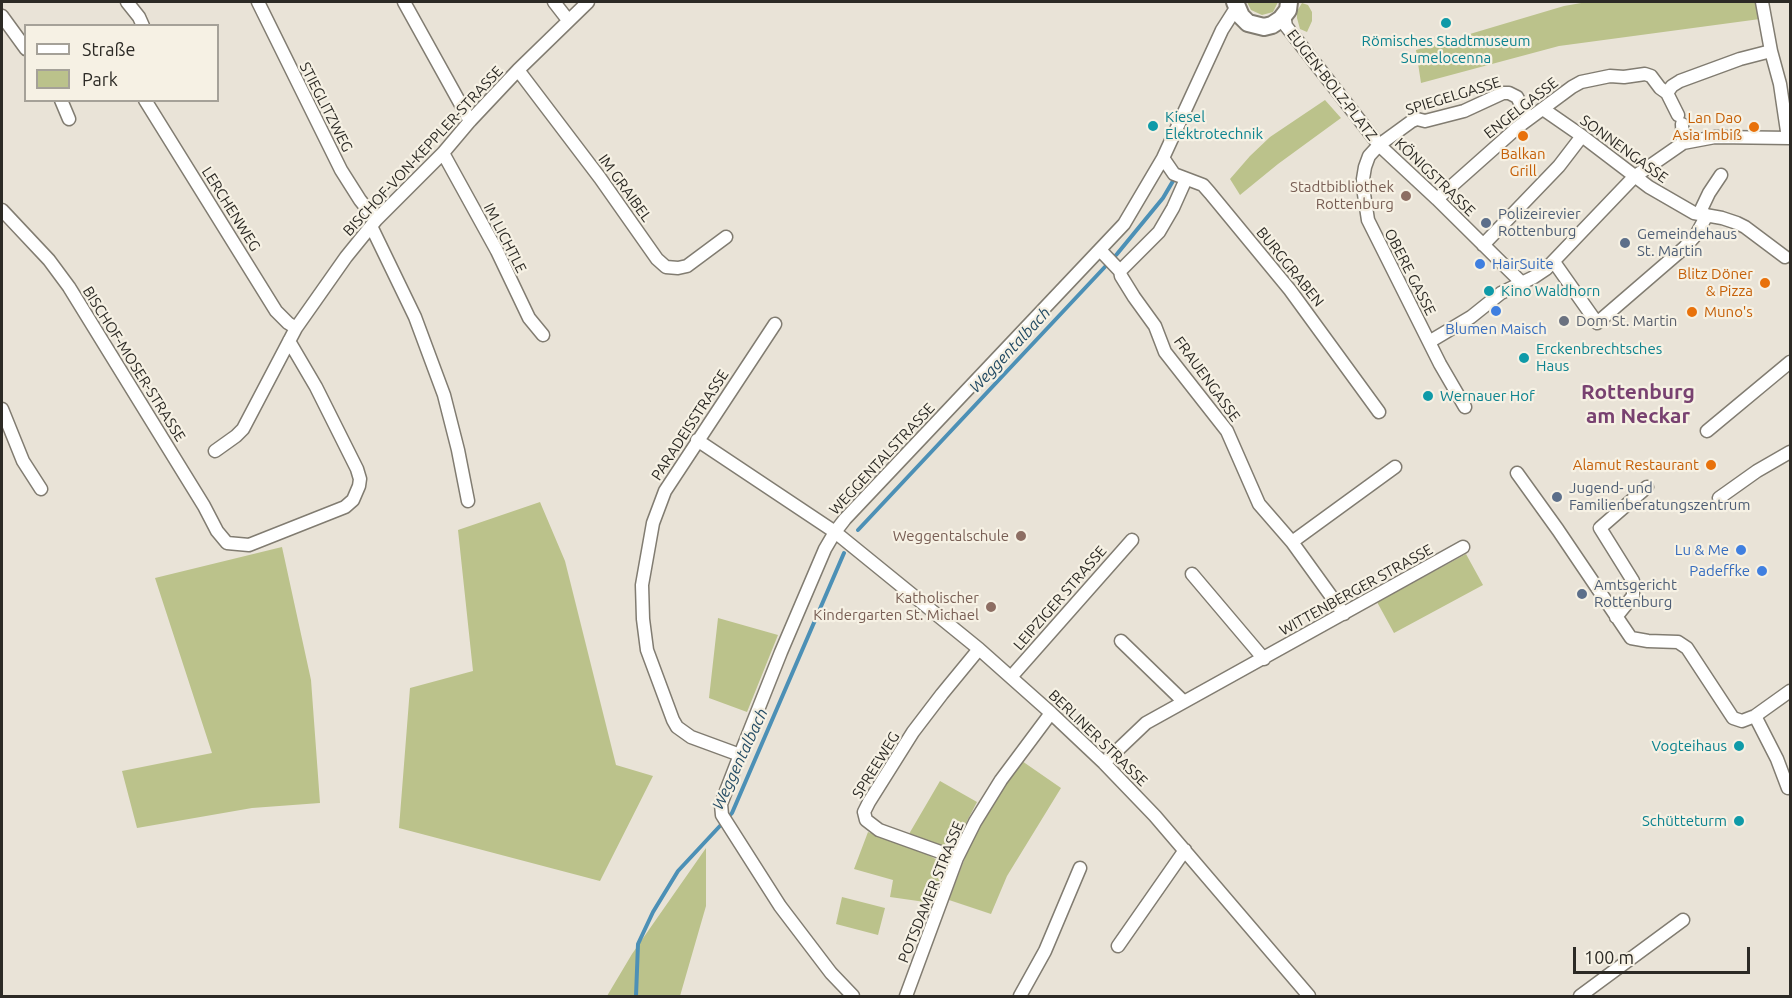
<!DOCTYPE html>
<html>
<head>
<meta charset="utf-8">
<style>
	body { margin:0 }
	#map { position:relative; width:1792px; height:998px; overflow:hidden; background:#e9e3d7; font-family:Ubuntu,sans-serif }
	canvas { display:block }
	.frame { position:absolute; inset:0; border:3px solid #2c2a25; pointer-events:none }
	.legend { position:absolute; left:24px; top:24px; width:195px; height:78px; box-sizing:border-box; background:#f6f1e4; border:2px solid #a5a198; margin:0; padding:8px 10px; list-style:none; font-size:18px; color:#2c2a25 }
	.legend li { display:flex; align-items:center; gap:12px; height:30px }
	.legend b { width:30px; border:2px solid #a5a198 }
	.scale { position:absolute; left:1573px; top:947px; width:177px; height:27px; box-sizing:border-box; border:3px solid #2c2a25; border-top:0; padding-left:8px; font-size:18px; line-height:21px; white-space:nowrap; color:#2c2a25; -webkit-text-stroke:4px #f6f1e4; paint-order:stroke }
</style>
</head>
<body>
<div id="map">
<canvas width="1792" height="998"></canvas>
<div class="frame"></div>
<ul class="legend">
<li><b style="height:8px;background:#fff"></b>Straße</li>
<li><b style="height:16px;background:#bbc28b"></b>Park</li>
</ul>
<div class="scale">100 m</div>
</div>
<script>
const g = document.querySelector('canvas').getContext('2d');
g.lineJoin = 'round';
function fillPath(path, color) { g.fillStyle = color; g.fill(path, 'evenodd'); }
const shape = rows => new Path2D(rows.map(r => 'M' + r).join(''));
function trace(path, color, width, dash) { g.strokeStyle = color; g.lineWidth = width; g.lineCap = dash ? 'butt' : 'round'; g.setLineDash(dash || []); g.stroke(path); }
function drawText(font, color, halo, rows, align = 'center') {
  g.font = font + ' Ubuntu,sans-serif'; g.lineWidth = 4.5; g.setLineDash([]); g.textBaseline = 'middle'; g.strokeStyle = halo; g.fillStyle = color; for (const [text, x, y, turn = 0] of rows) {
    g.save(); g.translate(x, y); g.rotate((+turn || 0) * Math.PI / 180); g.textAlign = isNaN(turn) ? turn : align; if (halo) g.strokeText(text, 0, 0); g.fillText(text, 0, 0); g.restore();
  }
}
fillPath(shape([
	[1247,2,1278,2,1273,12,1262,15,1251,10],
	[1587,2,1757,2,1760,19,1559,46,1421,83,1416,50,1564,6],
	[1302,3,1308,5,1312,12,1312,21,1307,32,1300,29,1297,18,1297,11],
	[1325,100,1341,118,1278,164,1240,195,1230,179,1250,156,1270,137],
	[540,502,565,561,616,765,653,776,600,881,399,828,410,688,473,671,458,530],
	[282,547,311,680,320,803,252,808,137,828,122,771,212,753,155,578],
	[1466,554,1483,585,1394,633,1377,602],
	[718,618,778,635,747,712,709,698],
	[1022,761,1061,788,1007,876,991,914,949,900,968,850,994,801],
	[940,781,977,802,956,842,950,846,942,846,909,834],
	[868,832,925,853,939,861,942,873,932,903,890,897,893,880,854,869],
	[706,848,706,906,680,996,607,996,632,954],
	[842,897,885,908,878,935,836,924]
]), '#bbc28b');
trace(shape([
	[858,530,1117,254,1163,198,1173,181],
	[636,996,638,944,653,912,678,871,732,813,844,553]
]), '#4c90b6', 4);
const minor = shape([
	[127,2,139,17,143,26],
	[258,2,341,170,360,200,376,220],
	[404,2,470,121],
	[554,2,568,20],
	[1762,2,1771,51,1780,84,1788,138],
	[1284,15,1286,26,1379,145,1437,199,1521,282],
	[2,16,26,49],
	[518,70,600,178,657,259,666,267,678,268,687,266,726,237],
	[61,100,69,119],
	[145,100,276,311,288,323,296,328],
	[1543,109,1582,136,1649,187,1694,213,1722,218,1737,223,1745,227,1785,257],
	[1678,115,1667,93,1672,86,1680,81,1740,59,1771,51],
	[1682,124,1683,143],
	[443,153,497,251,529,318,543,335],
	[1163,158,1174,174,1203,185,1210,193,1290,290,1379,412],
	[1437,199,1518,127,1572,87,1581,82,1610,76,1624,77,1645,74,1651,76,1660,88,1667,93],
	[2,210,49,260,69,287,204,506,217,531,227,543,249,545,345,507,353,500,359,486,360,479,357,469,316,387,289,341],
	[1699,214,1709,193,1721,175],
	[371,226,415,317,444,395,458,450,468,501],
	[1483,245,1559,166,1582,136],
	[1100,250,1120,271,1121,276,1134,297,1155,326,1165,352,1227,431,1259,504,1292,542,1344,614],
	[1554,262,1597,323,1684,248,1696,235,1707,215],
	[1120,271,1159,232,1173,208,1186,179],
	[1429,342,1471,317,1501,293,1534,277,1546,269,1634,177,1683,143,1715,137,1790,138],
	[1465,407,1440,364,1368,220,1364,194,1363,179,1365,167,1369,156,1379,145,1412,121,1417,119,1425,121,1464,111,1503,93,1509,93,1517,97,1528,118],
	[2,409,23,461,41,489],
	[1707,431,1790,362],
	[697,440,835,532,979,649,1051,713,1104,763,1155,816,1309,996],
	[215,451,236,436,243,429,296,328,346,257,376,220,443,153,470,121,518,70,588,2],
	[1517,473,1558,530,1631,638,1648,641,1678,642,1687,648,1733,718,1742,721,1755,716,1790,691],
	[1719,498,1757,471,1790,452],
	[1292,542,1395,467],
	[1192,574,1264,659],
	[1616,617,1633,596,1633,581,1600,528,1647,487],
	[1121,641,1183,701],
	[1011,677,1132,540],
	[1755,716,1777,759,1788,788,1790,787],
	[740,755,691,737,677,727,673,720,647,650,643,619,642,585,653,523,665,491,775,324],
	[1104,763,1146,723,1463,547],
	[957,858,879,830,866,820,864,812,869,802,913,732,942,694,979,649],
	[1118,946,1185,850],
	[853,996,831,973,780,906,722,815,721,804,740,755,781,652,825,549,835,532,845,519,1124,224,1163,158,1222,30,1236,8],
	[906,996,957,858,975,822,1001,780,1051,713],
	[1020,996,1045,951,1080,868],
	[1580,996,1683,920]
]);
const secondary = shape([
	[1235,2,1241,16,1248,23,1264,27,1272,25,1281,19,1288,10,1289,2]
]);
trace(minor, '#817c71', 15);
trace(secondary, '#817c71', 20);
trace(minor, '#fff', 12);
trace(secondary, '#fff', 16);
for (const [x, y, r, color] of [
	[1446,23,6,"#0f9aa8"],
	[1153,126,6,"#0f9aa8"],
	[1754,127,6,"#e8710a"],
	[1523,136,6,"#e8710a"],
	[1406,196,6,"#8d6e63"],
	[1486,223,6,"#5c6f8a"],
	[1625,243,6,"#5c6f8a"],
	[1480,264,6,"#3f7fe0"],
	[1765,283,6,"#e8710a"],
	[1489,291,6,"#0f9aa8"],
	[1496,311,6,"#3f7fe0"],
	[1692,312,6,"#e8710a"],
	[1564,321,6,"#6b7280"],
	[1524,358,6,"#0f9aa8"],
	[1428,396,6,"#0f9aa8"],
	[1711,465,6,"#e8710a"],
	[1557,497,6,"#5c6f8a"],
	[1021,536,6,"#8d6e63"],
	[1741,550,6,"#3f7fe0"],
	[1762,571,6,"#3f7fe0"],
	[1582,594,6,"#5c6f8a"],
	[991,607,6,"#8d6e63"],
	[1739,746,6,"#0f9aa8"],
	[1739,821,6,"#0f9aa8"]
]) { const dot = new Path2D(); dot.arc(x, y, r, 0, 2 * Math.PI); g.fillStyle = color; g.fill(dot); trace(dot, '#f6f1e4', 2); }
drawText('15px', '#0d838f', '#f6f1e4', [
	["Römisches Stadtmuseum",1446,41,"center"],
	["Sumelocenna",1446,58,"center"],
	["Kiesel",1165,117],
	["Elektrotechnik",1165,134],
	["Kino Waldhorn",1501,291],
	["Erckenbrechtsches",1536,349],
	["Haus",1536,366],
	["Wernauer Hof",1440,396],
	["Vogteihaus",1727,746,"right"],
	["Schütteturm",1727,821,"right"]
], 'left');
drawText('15px', '#2c2a25', '#f6f1e4', [
	["EUGEN-BOLZ-PLATZ",1332,85,52],
	["SPIEGELGASSE",1453,96,-17],
	["STIEGLITZWEG",326,107,63],
	["ENGELGASSE",1521,108,-38],
	["SONNENGASSE",1624,149,36],
	["BISCHOF-VON-KEPPLER-STRASSE",423,151,-47],
	["KÖNIGSTRASSE",1435,177,44],
	["IM GRAIBEL",625,188,54],
	["LERCHENWEG",231,209,58],
	["IM LICHTLE",505,238,63],
	["BURGGRABEN",1290,267,51],
	["OBERE GASSE",1410,272,63],
	["BISCHOF-MOSER-STRASSE",134,364,58],
	["FRAUENGASSE",1207,379,54],
	["PARADEISSTRASSE",690,425,-57],
	["WEGGENTALSTRASSE",882,459,-47],
	["WITTENBERGER STRASSE",1356,590,-29],
	["LEIPZIGER STRASSE",1060,598,-49],
	["BERLINER STRASSE",1098,738,44],
	["SPREEWEG",876,765,-58],
	["POTSDAMER STRASSE",931,892,-68]
]);
drawText('15px', '#c56008', '#f6f1e4', [
	["Lan Dao",1742,118],
	["Asia Imbiß",1742,135],
	["Balkan",1523,154,"center"],
	["Grill",1523,171,"center"],
	["Blitz Döner",1753,274],
	["& Pizza",1753,291],
	["Muno's",1704,312,"left"],
	["Alamut Restaurant",1699,465]
], 'right');
drawText('15px', '#785e54', '#f6f1e4', [
	["Stadtbibliothek",1394,187],
	["Rottenburg",1394,204],
	["Weggentalschule",1009,536],
	["Katholischer",979,598],
	["Kindergarten St. Michael",979,615]
], 'right');
drawText('15px', '#4e5e75', '#f6f1e4', [
	["Polizeirevier",1498,214],
	["Rottenburg",1498,231],
	["Gemeindehaus",1637,234],
	["St. Martin",1637,251],
	["Jugend- und",1569,488],
	["Familienberatungszentrum",1569,505],
	["Amtsgericht",1594,585],
	["Rottenburg",1594,602]
], 'left');
drawText('15px', '#366cbe', '#f6f1e4', [
	["HairSuite",1492,264,"left"],
	["Blumen Maisch",1496,329,"center"],
	["Lu & Me",1729,550],
	["Padeffke",1750,571]
], 'right');
drawText('15px', '#5b616d', '#f6f1e4', [
	["Dom St. Martin",1576,321]
], 'left');
drawText('italic 16px', '#244c65', '#f6f1e4', [
	["Weggentalbach",1010,350,-47],
	["Weggentalbach",740,759,-65]
]);
drawText('bold 21px', '#784170', '#f6f1e4', [
	["Rottenburg",1638,392],
	["am Neckar",1638,416]
]);
</script>
</body>
</html>
